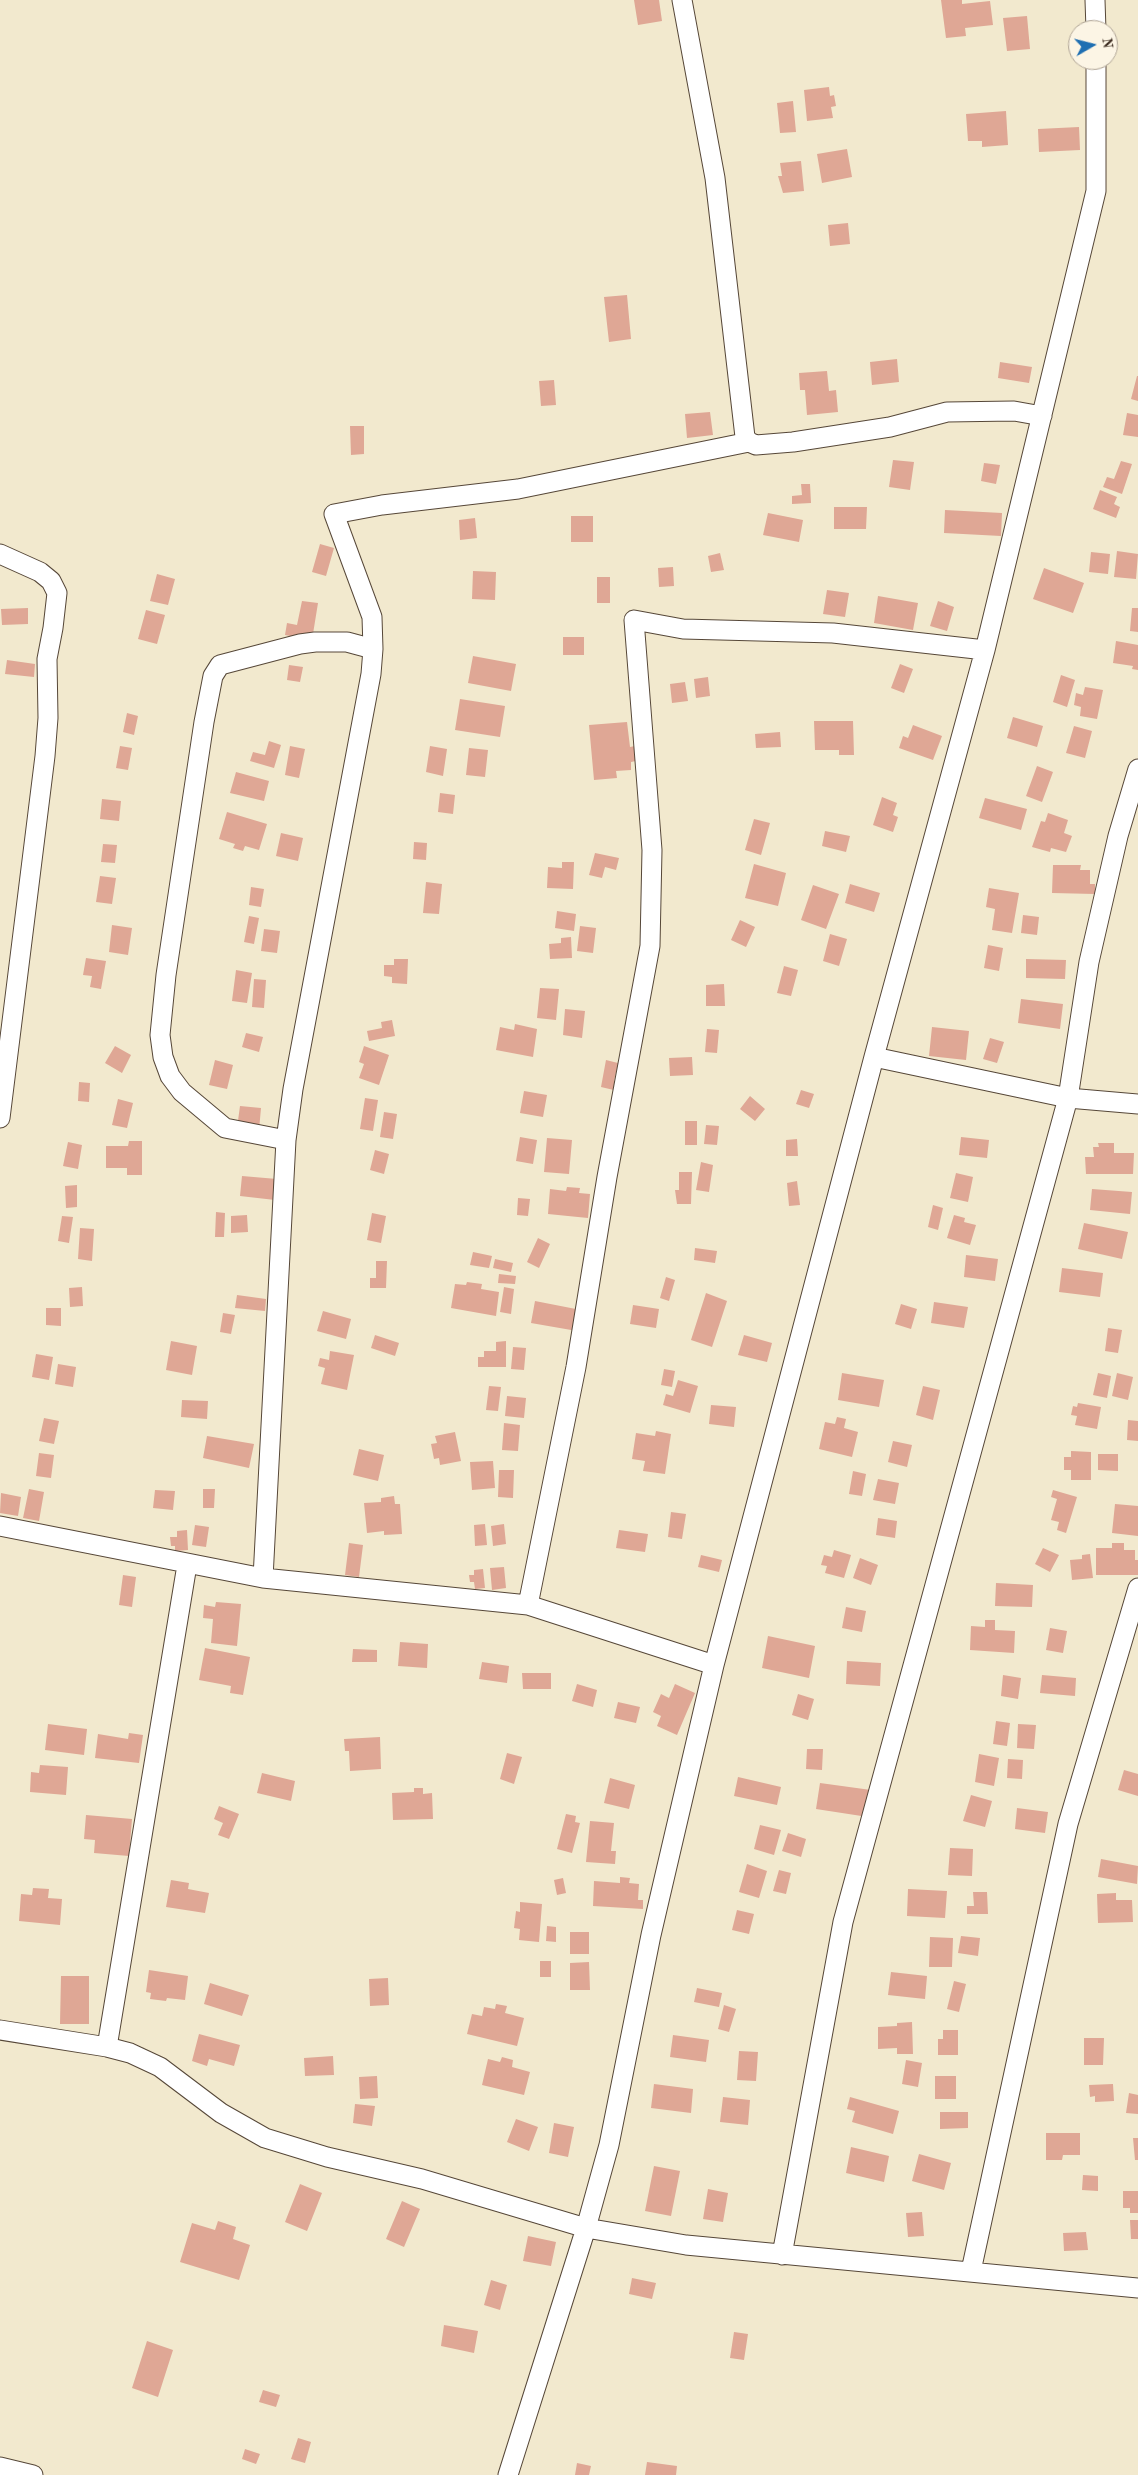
<!DOCTYPE html>
<html>
<head>
<meta charset="utf-8">
<style>
	body { margin:0 }
	#map { position:relative; width:1138px; height:2475px; overflow:hidden; background:#f2e9ce; font-family:"Old Standard TT",serif }
	canvas { display:block }
	.north { position:absolute; left:1068px; top:20px; width:50px; height:50px; box-sizing:border-box; background:#fcf5e5; border:1px solid #afa495; border-radius:50%; rotate:82deg; font-size:14px; font-weight:700; line-height:20px; text-align:center; color:#3b2a1e }
	.north::after { content:''; display:block; margin:auto; width:18px; height:22px; background:#1f6fb2; clip-path:polygon(50% 0,100% 100%,50% 72%,0 100%) }
</style>
</head>
<body>
<div id="map">
<canvas width="1138" height="2475"></canvas>
<div class="north">N</div>
</div>
<script>
const g = document.querySelector('canvas').getContext('2d');
g.lineJoin = 'round';
function fillPath(path, color) { g.fillStyle = color; g.fill(path, 'evenodd'); }
const shape = rows => new Path2D(rows.map(r => 'M' + r).join(''));
function trace(path, color, width, dash) { g.strokeStyle = color; g.lineWidth = width; g.lineCap = dash ? 'butt' : 'round'; g.setLineDash(dash || []); g.stroke(path); }
fillPath(shape([
	[634,0,659,0,662,21,638,25],
	[941,0,962,0,962,4,990,1,993,25,965,28,966,36,946,38],
	[1027,16,1030,49,1007,51,1003,18],
	[829,87,830,96,834,95,836,106,831,107,833,118,807,121,804,90],
	[793,101,796,132,780,133,777,103],
	[1006,111,1008,145,982,147,982,141,968,141,966,114],
	[1079,127,1080,150,1039,152,1038,129],
	[847,149,852,177,822,183,817,154],
	[801,161,804,191,783,193,778,176,782,176,780,163],
	[848,223,850,244,830,246,828,225],
	[627,295,631,339,609,342,604,297],
	[897,359,899,382,872,385,870,362],
	[1000,362,1032,367,1029,383,998,378],
	[827,371,829,391,836,390,838,412,807,415,805,390,800,390,799,373],
	[1137,376,1138,376,1138,401,1131,399],
	[554,380,556,405,541,406,539,381],
	[710,412,713,435,687,438,685,414],
	[1127,413,1138,415,1138,437,1123,435],
	[350,426,364,426,364,454,351,455],
	[893,460,914,462,910,490,889,487],
	[1121,461,1132,464,1122,494,1103,487,1107,477,1114,479],
	[984,463,1000,465,996,484,981,481],
	[801,484,810,484,811,503,792,504,792,496,802,495],
	[1100,490,1117,497,1114,504,1120,507,1116,518,1093,509],
	[834,507,867,507,866,529,834,529],
	[945,510,1002,513,1001,536,944,533],
	[768,513,803,520,799,542,763,535],
	[571,516,593,516,593,542,571,542],
	[475,518,477,538,460,540,459,520],
	[320,544,334,548,326,576,312,572],
	[1117,551,1138,554,1136,579,1114,577],
	[1091,552,1110,554,1108,574,1089,572],
	[720,553,724,570,711,572,708,556],
	[673,567,674,586,659,587,658,568],
	[1044,568,1084,583,1073,613,1033,599],
	[473,571,496,572,495,600,472,599],
	[157,574,175,579,168,605,150,601],
	[597,577,610,577,610,603,597,603],
	[827,590,849,593,845,617,823,614],
	[878,596,918,603,913,630,874,623],
	[302,601,318,603,312,640,285,635,287,623,297,625],
	[938,601,954,607,947,631,930,626],
	[28,608,28,624,2,625,1,609],
	[1132,608,1138,608,1138,632,1130,631],
	[146,610,165,615,157,644,138,639],
	[563,637,584,637,584,655,563,655],
	[1116,641,1138,645,1138,670,1132,669,1133,666,1113,663],
	[473,656,516,664,511,691,468,683],
	[7,660,35,664,34,677,5,674],
	[900,664,913,669,904,693,891,688],
	[289,665,303,667,300,682,287,680],
	[1061,675,1075,680,1067,707,1053,702],
	[708,677,710,696,696,698,694,679],
	[685,682,688,701,672,703,670,684],
	[1085,687,1103,690,1097,719,1080,716,1081,707,1074,705,1076,693,1083,695],
	[460,699,505,706,500,737,455,730],
	[127,713,138,716,134,735,123,732],
	[1013,717,1043,726,1037,747,1007,738],
	[814,721,853,721,854,755,839,755,839,750,815,750],
	[627,722,630,747,635,746,636,761,631,762,631,770,616,771,617,778,594,780,589,725],
	[913,725,942,736,933,760,899,748,903,736,908,738],
	[1074,726,1092,731,1085,758,1066,753],
	[780,732,781,747,756,748,755,734],
	[269,741,281,745,274,768,250,761,253,752,265,755],
	[120,746,132,748,128,770,116,768],
	[290,746,305,749,299,778,285,775],
	[430,746,447,749,443,776,426,772],
	[469,748,488,750,485,777,466,775],
	[1037,766,1053,772,1042,802,1026,796],
	[236,772,269,781,264,801,230,793],
	[440,793,455,795,453,814,438,812],
	[882,797,897,803,893,815,898,817,893,832,873,825],
	[985,798,1027,809,1021,830,979,818],
	[102,799,121,801,119,821,100,819],
	[227,812,267,824,259,850,245,846,243,851,233,848,235,844,219,839],
	[1048,813,1068,820,1064,833,1072,836,1066,852,1051,848,1050,852,1032,847,1041,821,1045,822],
	[754,819,770,823,761,855,745,850],
	[825,831,850,836,846,852,822,846],
	[281,833,303,838,298,861,276,856],
	[414,842,427,843,426,860,413,859],
	[103,844,117,845,115,863,101,862],
	[595,853,619,858,616,870,605,867,602,878,589,875],
	[562,862,574,862,573,889,547,888,548,867,562,868],
	[754,864,786,873,778,906,745,898],
	[1053,865,1081,865,1080,870,1090,870,1090,884,1095,884,1095,894,1052,893],
	[100,876,116,878,112,904,96,902],
	[426,882,442,884,439,914,423,913],
	[850,884,880,893,874,912,845,903],
	[813,885,839,894,826,929,801,920],
	[251,887,264,889,261,907,249,905],
	[989,888,1019,893,1012,933,992,930,995,909,986,907],
	[557,911,576,914,574,931,555,928],
	[1023,915,1039,917,1037,935,1021,933],
	[249,916,259,918,254,944,244,942],
	[740,920,755,927,746,947,731,940],
	[112,925,132,928,128,955,109,952],
	[580,926,596,928,593,953,577,951],
	[264,929,280,931,277,953,261,951],
	[830,934,847,939,839,966,823,961],
	[571,937,572,958,550,959,549,944,561,943,561,938],
	[988,945,1003,948,999,971,984,968],
	[86,958,106,961,101,989,90,987,92,976,83,975],
	[394,959,408,959,407,984,392,983,392,977,384,976,384,965,394,965],
	[1026,959,1066,960,1065,979,1026,978],
	[784,966,798,970,791,996,777,993],
	[236,970,252,973,247,1003,232,1001],
	[254,979,266,980,264,1008,252,1007],
	[724,984,725,1006,706,1006,706,985],
	[540,988,559,989,556,1020,537,1018],
	[1021,999,1063,1004,1060,1029,1018,1023],
	[565,1009,585,1011,582,1038,563,1035],
	[392,1020,395,1036,369,1041,367,1031,382,1028,381,1022],
	[515,1024,537,1029,533,1057,496,1050,500,1027,514,1030],
	[932,1027,969,1031,966,1060,929,1056],
	[707,1029,719,1030,717,1053,705,1052],
	[246,1033,263,1037,259,1052,242,1047],
	[990,1038,1004,1042,997,1063,983,1059],
	[115,1046,131,1055,122,1073,105,1063],
	[364,1046,389,1055,379,1085,359,1078,364,1064,359,1062],
	[692,1057,693,1075,670,1076,669,1058],
	[215,1060,233,1065,227,1089,209,1085],
	[606,1060,618,1063,614,1081,620,1082,618,1091,601,1087],
	[79,1082,90,1083,89,1102,78,1101],
	[801,1090,814,1094,809,1108,796,1104],
	[524,1091,547,1095,543,1117,520,1113],
	[750,1096,765,1109,755,1121,740,1109],
	[365,1098,378,1100,373,1131,360,1129],
	[118,1099,133,1103,127,1128,112,1125],
	[240,1106,261,1108,259,1130,237,1128],
	[384,1112,397,1114,393,1139,380,1137],
	[685,1121,697,1121,697,1145,685,1145],
	[706,1125,719,1126,717,1145,704,1144],
	[520,1137,537,1140,533,1164,516,1161],
	[961,1137,989,1140,987,1158,959,1155],
	[547,1138,572,1140,569,1174,544,1172],
	[797,1139,798,1156,786,1156,786,1140],
	[129,1141,142,1141,142,1175,127,1175,127,1168,106,1168,106,1146,128,1146],
	[68,1142,82,1145,78,1169,63,1166],
	[1098,1143,1114,1143,1114,1153,1134,1153,1133,1174,1086,1174,1085,1157,1094,1157,1093,1147,1099,1147],
	[375,1150,389,1154,384,1174,370,1170],
	[701,1162,713,1165,709,1192,696,1190],
	[679,1172,692,1172,691,1204,677,1204,675,1190,679,1190],
	[956,1173,973,1177,968,1202,950,1198],
	[242,1176,277,1179,275,1200,240,1196],
	[797,1181,800,1205,789,1206,787,1183],
	[77,1185,77,1207,66,1208,65,1186],
	[567,1187,580,1188,579,1193,590,1194,588,1218,548,1214,550,1189,566,1191],
	[1092,1189,1132,1192,1130,1214,1090,1210],
	[518,1198,530,1199,528,1216,517,1215],
	[933,1205,943,1208,938,1230,928,1227],
	[216,1212,225,1213,224,1237,215,1237],
	[372,1213,386,1216,381,1243,367,1240],
	[247,1215,248,1232,231,1233,231,1216],
	[954,1215,965,1218,964,1222,976,1225,970,1245,947,1238],
	[62,1216,73,1217,69,1243,58,1241],
	[1084,1223,1128,1232,1122,1259,1078,1249],
	[80,1228,94,1229,92,1261,78,1259],
	[538,1238,550,1244,539,1268,527,1262],
	[695,1248,717,1251,715,1263,694,1260],
	[473,1252,492,1256,489,1268,470,1265],
	[966,1255,998,1259,995,1281,964,1277],
	[495,1259,513,1263,511,1272,493,1268],
	[376,1261,387,1261,386,1288,370,1288,370,1278,376,1278],
	[1062,1268,1103,1273,1100,1297,1059,1292],
	[499,1274,516,1276,515,1284,498,1283],
	[666,1277,675,1280,669,1301,660,1298],
	[467,1282,482,1284,481,1289,499,1292,496,1316,451,1308,455,1284,466,1285],
	[82,1287,83,1306,70,1307,69,1288],
	[504,1287,514,1289,511,1314,500,1312],
	[706,1293,727,1301,712,1347,691,1340],
	[237,1295,266,1299,265,1311,235,1308],
	[535,1301,581,1310,577,1331,531,1323],
	[934,1302,968,1307,964,1328,931,1323],
	[901,1304,917,1309,911,1329,895,1324],
	[633,1305,659,1309,656,1328,630,1324],
	[46,1308,61,1308,61,1326,46,1325],
	[323,1311,351,1319,346,1339,317,1331],
	[223,1313,235,1315,231,1334,220,1332],
	[1108,1328,1122,1330,1118,1353,1105,1351],
	[375,1335,399,1343,395,1356,371,1348],
	[744,1335,772,1343,767,1362,738,1355],
	[171,1341,197,1346,192,1375,166,1370],
	[506,1341,506,1367,478,1367,478,1357,484,1357,484,1351,496,1351,496,1342],
	[513,1347,526,1348,524,1370,511,1369],
	[330,1351,354,1355,347,1390,321,1384,325,1368,318,1366,320,1358,329,1360],
	[36,1354,53,1357,49,1380,32,1377],
	[58,1364,76,1367,73,1387,55,1384],
	[664,1369,675,1371,672,1387,661,1385],
	[842,1373,884,1380,879,1407,838,1400],
	[1098,1373,1111,1376,1107,1398,1093,1395],
	[1117,1373,1133,1377,1128,1400,1112,1396],
	[678,1380,698,1386,690,1413,663,1405,666,1394,673,1396],
	[489,1386,501,1387,498,1411,486,1410],
	[923,1386,940,1390,933,1420,916,1415],
	[507,1396,526,1398,524,1418,505,1416],
	[182,1400,208,1401,207,1419,181,1417],
	[1078,1403,1101,1407,1097,1429,1075,1425,1077,1416,1071,1415,1073,1406,1077,1407],
	[711,1405,736,1407,734,1427,709,1424],
	[837,1417,846,1419,844,1428,858,1432,852,1457,819,1449,825,1422,835,1424],
	[44,1418,59,1421,54,1444,39,1441],
	[1128,1420,1138,1421,1138,1441,1127,1440],
	[504,1423,520,1425,518,1451,502,1450],
	[656,1431,671,1434,665,1474,643,1471,645,1461,632,1459,636,1433,655,1436],
	[455,1432,461,1461,440,1465,439,1458,434,1459,431,1444,437,1443,435,1436],
	[207,1436,254,1444,249,1468,203,1458],
	[893,1441,912,1445,907,1467,888,1462],
	[359,1449,384,1455,378,1481,353,1475],
	[1071,1451,1091,1452,1091,1480,1071,1480,1071,1470,1064,1470,1064,1457,1071,1457],
	[39,1453,54,1455,51,1478,36,1476],
	[1098,1454,1118,1454,1118,1471,1098,1470],
	[493,1461,495,1488,472,1490,470,1462],
	[499,1470,514,1470,513,1498,498,1497],
	[853,1471,866,1474,862,1496,849,1494],
	[878,1479,899,1483,895,1504,873,1500],
	[29,1489,44,1492,39,1521,23,1518],
	[203,1489,215,1489,214,1508,203,1508],
	[155,1490,175,1491,173,1510,153,1508],
	[1053,1490,1077,1497,1066,1533,1057,1530,1059,1522,1051,1520,1057,1499,1051,1497],
	[1,1493,21,1497,18,1516,0,1513],
	[394,1496,395,1504,400,1504,402,1534,384,1535,384,1531,367,1533,364,1503,381,1502,381,1498],
	[1115,1504,1138,1506,1138,1536,1112,1533],
	[671,1512,686,1514,682,1539,668,1537],
	[878,1518,897,1521,895,1538,876,1535],
	[485,1524,487,1545,475,1546,474,1525],
	[504,1524,506,1544,493,1546,491,1526],
	[195,1525,209,1527,206,1547,192,1545],
	[187,1530,188,1550,175,1551,175,1546,171,1546,170,1537,177,1537,177,1531],
	[619,1530,648,1534,645,1552,616,1548],
	[349,1543,363,1545,359,1577,345,1575],
	[1112,1543,1124,1543,1124,1550,1135,1550,1135,1560,1138,1560,1138,1575,1096,1575,1096,1548,1112,1548],
	[1043,1548,1059,1555,1050,1572,1035,1564],
	[834,1550,851,1555,844,1578,825,1573,827,1566,821,1565,824,1555,832,1557],
	[1090,1554,1093,1578,1072,1580,1070,1560,1082,1559,1082,1555],
	[701,1555,722,1560,719,1572,698,1567],
	[860,1558,878,1565,871,1585,853,1578],
	[504,1567,506,1588,492,1590,490,1568],
	[483,1569,485,1588,475,1589,474,1582,470,1582,469,1575,474,1575,474,1570],
	[123,1575,136,1577,132,1607,119,1605],
	[996,1583,1033,1585,1032,1607,995,1606],
	[216,1602,241,1604,237,1646,211,1643,213,1619,203,1618,204,1605,215,1607],
	[846,1607,866,1611,862,1632,842,1628],
	[985,1620,995,1620,995,1630,1015,1631,1014,1653,970,1650,971,1626,985,1627],
	[1050,1628,1067,1631,1063,1653,1046,1650],
	[768,1636,815,1646,809,1678,762,1668],
	[400,1642,428,1644,427,1668,398,1666],
	[205,1648,250,1657,243,1695,230,1693,231,1686,199,1680],
	[353,1649,377,1650,377,1662,352,1662],
	[847,1661,881,1663,880,1686,846,1684],
	[482,1662,509,1666,507,1683,479,1679],
	[522,1673,551,1673,551,1689,523,1689],
	[1003,1675,1021,1678,1018,1699,1001,1696],
	[1042,1675,1076,1678,1075,1696,1040,1693],
	[577,1684,597,1690,593,1707,572,1701],
	[675,1684,695,1693,677,1735,657,1726,661,1716,653,1712,661,1694,669,1698],
	[798,1694,814,1699,808,1720,792,1715],
	[618,1702,640,1707,636,1723,614,1718],
	[996,1721,1010,1723,1007,1746,993,1744],
	[48,1724,87,1729,84,1755,45,1750],
	[1018,1724,1036,1725,1034,1749,1017,1748],
	[129,1733,143,1735,139,1763,95,1758,98,1734,128,1739],
	[380,1737,381,1769,350,1771,349,1751,345,1751,344,1739],
	[807,1749,823,1749,822,1770,806,1769],
	[507,1753,522,1757,514,1784,500,1779],
	[979,1754,999,1758,994,1786,975,1782],
	[1008,1759,1023,1760,1022,1779,1007,1778],
	[40,1765,68,1767,66,1795,30,1792,31,1772,39,1773],
	[1124,1770,1138,1774,1138,1796,1118,1790],
	[262,1773,295,1781,291,1801,257,1793],
	[738,1777,781,1787,777,1805,734,1796],
	[610,1778,635,1785,629,1809,604,1803],
	[820,1783,871,1790,868,1817,816,1809],
	[414,1788,423,1788,423,1794,432,1793,433,1819,393,1820,392,1793,414,1792],
	[971,1795,992,1801,985,1827,963,1821],
	[219,1806,239,1814,229,1839,218,1835,223,1823,214,1819],
	[1017,1808,1048,1812,1045,1833,1015,1829],
	[566,1814,576,1816,575,1822,580,1823,572,1853,557,1849],
	[86,1815,132,1819,129,1856,94,1853,95,1840,84,1839],
	[590,1821,614,1823,611,1851,616,1851,615,1864,586,1862],
	[760,1825,781,1830,774,1855,754,1849],
	[788,1833,806,1839,801,1857,782,1851],
	[950,1848,973,1849,972,1876,948,1875],
	[1101,1859,1138,1866,1137,1884,1098,1877],
	[747,1864,767,1871,759,1898,739,1892],
	[779,1870,791,1873,786,1894,773,1891],
	[620,1877,630,1878,629,1883,639,1884,638,1900,643,1900,643,1909,593,1906,594,1881,620,1883],
	[563,1878,566,1893,557,1895,554,1880],
	[171,1880,189,1883,188,1889,209,1893,205,1913,166,1907],
	[33,1888,49,1889,48,1898,62,1899,60,1925,19,1921,21,1894,32,1895],
	[908,1889,947,1891,945,1918,907,1916],
	[973,1892,987,1892,988,1914,967,1914,967,1906,974,1906],
	[1116,1893,1116,1900,1132,1900,1133,1922,1098,1923,1097,1894],
	[520,1902,542,1904,539,1942,519,1940,520,1929,514,1928,516,1911,520,1912],
	[737,1910,754,1914,749,1934,732,1930],
	[547,1926,556,1927,556,1942,546,1941],
	[570,1932,589,1932,589,1954,570,1954],
	[961,1936,980,1938,978,1956,958,1953],
	[930,1937,953,1938,952,1967,929,1967],
	[540,1961,551,1961,551,1977,540,1977],
	[589,1962,590,1990,570,1990,570,1963],
	[149,1970,188,1976,185,2000,167,1998,166,2001,150,1999,151,1993,146,1992],
	[891,1972,927,1976,925,1999,888,1995],
	[61,1976,89,1976,89,2024,60,2024],
	[388,1978,389,2005,370,2006,369,1979],
	[954,1981,966,1984,959,2012,947,2009],
	[210,1983,249,1995,242,2016,204,2004],
	[697,1988,722,1993,719,2007,694,2002],
	[496,2004,507,2006,505,2013,524,2018,517,2046,467,2034,472,2014,482,2016,484,2007,495,2009],
	[724,2005,736,2009,729,2032,718,2029],
	[912,2022,913,2054,897,2054,897,2048,878,2049,878,2027,897,2026,897,2023],
	[943,2030,958,2030,958,2055,938,2055,938,2039,943,2039],
	[199,2034,240,2045,234,2066,209,2059,207,2066,192,2061],
	[673,2035,709,2040,706,2062,670,2057],
	[1084,2038,1104,2038,1103,2065,1084,2065],
	[739,2051,758,2052,756,2081,737,2080],
	[333,2056,334,2075,305,2076,304,2058],
	[502,2057,513,2060,512,2067,530,2072,524,2095,482,2085,488,2059,500,2062],
	[906,2060,922,2063,918,2087,902,2084],
	[377,2076,378,2098,360,2099,359,2077],
	[935,2076,956,2076,956,2099,935,2099],
	[654,2084,693,2089,691,2113,651,2108],
	[1113,2084,1114,2101,1095,2102,1095,2096,1090,2097,1089,2085],
	[1129,2093,1138,2095,1138,2114,1126,2113],
	[723,2097,750,2100,748,2125,720,2122],
	[850,2097,899,2111,893,2134,852,2122,855,2111,847,2109],
	[355,2104,375,2106,372,2126,353,2123],
	[940,2112,968,2112,968,2128,940,2129],
	[516,2119,538,2127,529,2151,507,2142],
	[554,2123,574,2127,568,2157,549,2153],
	[1046,2133,1080,2133,1080,2155,1063,2155,1062,2160,1046,2160],
	[1133,2138,1138,2138,1138,2160,1135,2160],
	[851,2147,889,2156,884,2182,846,2173],
	[919,2154,951,2163,944,2190,912,2181],
	[654,2166,680,2171,671,2216,645,2211],
	[1083,2175,1098,2176,1098,2191,1082,2190],
	[300,2184,322,2193,307,2231,285,2222],
	[708,2189,728,2193,723,2222,703,2219],
	[1123,2191,1138,2191,1138,2213,1130,2213,1130,2208,1123,2208],
	[402,2201,420,2209,404,2247,386,2239],
	[922,2212,924,2236,908,2237,906,2213],
	[1130,2220,1138,2220,1138,2239,1131,2239],
	[218,2221,236,2227,233,2239,250,2245,239,2280,180,2262,192,2223,215,2230],
	[1086,2232,1088,2250,1064,2251,1063,2233],
	[528,2236,556,2242,551,2266,523,2261],
	[632,2278,656,2283,652,2299,629,2294],
	[491,2280,507,2285,500,2310,484,2305],
	[444,2325,478,2331,474,2353,441,2346],
	[734,2332,748,2334,744,2360,730,2358],
	[147,2341,173,2350,158,2397,132,2388],
	[263,2390,280,2395,276,2407,259,2402],
	[298,2438,311,2442,305,2463,291,2459],
	[245,2449,260,2454,256,2464,242,2459],
	[647,2462,677,2466,676,2475,645,2475],
	[577,2463,591,2466,589,2475,575,2475]
]), '#dfa795');
const minor = shape([
	[682,0,715,178,745,437,749,442,756,445,793,442,890,427,947,412,1014,411,1042,416],
	[1095,0,1096,30],
	[0,554,40,572,51,581,57,593,53,628,47,659,48,718,45,756,0,1118],
	[874,1057,1068,1098,1138,1104],
	[286,1140,225,1128,182,1092,170,1076,163,1057,160,1035,166,975,204,722,213,676,220,665,300,644,315,642,347,642,373,649],
	[0,1526,263,1578,528,1605,714,1665],
	[263,1578,286,1140,293,1089,371,674,373,649,372,617,334,514,382,505,518,489,749,442],
	[528,1605,576,1367,607,1177,650,946,652,850,634,620,683,629,833,633,985,650],
	[0,2030,107,2047,130,2053,160,2067,221,2113,265,2138,327,2157,422,2179,586,2228,686,2245,1138,2288],
	[107,2047,187,1565],
	[782,2255,843,1922,1068,1098,1089,962,1118,836,1138,769],
	[971,2271,1068,1824,1138,1588],
	[0,2467,33,2475],
	[508,2475,586,2228,609,2145,651,1935,714,1665,874,1057,985,650,1096,191,1096,60]
]);
trace(minor, '#564738', 21);
trace(minor, '#fff', 19);
</script>
</body>
</html>
